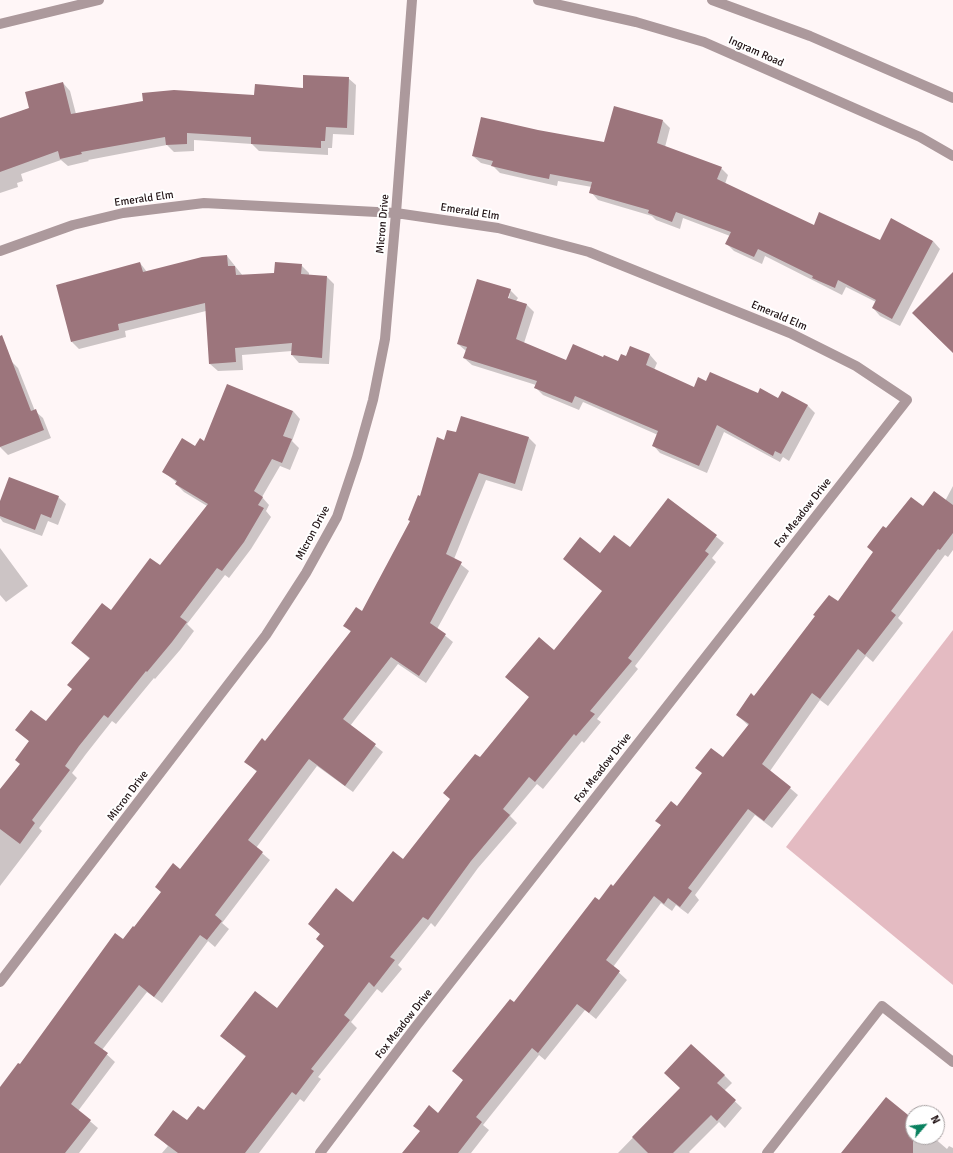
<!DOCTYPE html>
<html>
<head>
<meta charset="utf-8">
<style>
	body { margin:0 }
	#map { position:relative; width:953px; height:1153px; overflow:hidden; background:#fff6f7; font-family:Signika,sans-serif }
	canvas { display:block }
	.north { position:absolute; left:905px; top:1105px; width:40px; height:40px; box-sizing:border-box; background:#fff; border:1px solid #a6a0a1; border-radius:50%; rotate:62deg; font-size:11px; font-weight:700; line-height:16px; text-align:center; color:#201214 }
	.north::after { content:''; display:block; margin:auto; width:14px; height:18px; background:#09815f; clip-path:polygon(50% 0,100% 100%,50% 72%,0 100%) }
</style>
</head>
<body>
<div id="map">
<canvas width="953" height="1153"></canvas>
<div class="north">N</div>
</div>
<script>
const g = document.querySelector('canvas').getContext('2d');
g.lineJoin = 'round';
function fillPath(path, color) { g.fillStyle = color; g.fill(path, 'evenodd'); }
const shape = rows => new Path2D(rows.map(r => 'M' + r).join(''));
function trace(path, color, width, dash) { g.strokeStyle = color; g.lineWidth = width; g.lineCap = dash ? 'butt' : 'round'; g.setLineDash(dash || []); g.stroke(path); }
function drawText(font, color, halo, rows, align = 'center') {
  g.font = font + ' Signika,sans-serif'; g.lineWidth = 4; g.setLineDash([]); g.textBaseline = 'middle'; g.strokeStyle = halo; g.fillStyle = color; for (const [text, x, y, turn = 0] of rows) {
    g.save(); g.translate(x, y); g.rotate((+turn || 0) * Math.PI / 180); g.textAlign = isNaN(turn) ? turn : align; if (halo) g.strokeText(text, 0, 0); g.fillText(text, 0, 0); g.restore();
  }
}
fillPath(shape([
	[953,630,953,985,786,847]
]), '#e4bbc2');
fillPath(shape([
	[348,78,356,85,354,135,333,134,332,148,328,148,328,155,259,151,252,144,194,140,194,151,174,152,167,145,88,160,89,161,68,166,61,160,21,174,23,181,17,183,18,187,0,193,0,119,30,108,63,83,70,91,76,114,255,96,303,89],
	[663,121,670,128,665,147,721,168,728,175,725,184,814,226,881,241,933,241,940,249,900,326,880,316,873,308,876,302,846,287,842,295,765,256,762,264,734,251,727,244,730,236,683,218,680,229,656,220,652,216,598,200,591,192,592,187,558,181,557,186,500,173,493,166,481,163,473,156,538,131,604,143],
	[227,256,243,276,275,273,301,265,309,273,309,275,327,277,334,284,329,364,299,363,292,355,292,351,242,355,243,370,218,371,210,364,206,311,125,331,126,337,79,349,72,342,140,263,147,272],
	[510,290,518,298,516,301,526,304,534,312,524,343,567,361,603,358,618,362,626,357,630,347,650,355,657,363,654,370,694,389,707,382,807,405,815,413,789,461,783,457,780,462,724,432,707,473,660,453,653,445,658,435,583,402,579,410,543,395,535,387,536,385,472,365,464,358,466,351,458,344],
	[508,293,510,293,508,303,506,302],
	[11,361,18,368,35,411,43,418,51,438,8,455,0,447,0,365],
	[293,411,300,419,292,441,299,448,290,470,280,466,262,497,269,505,266,511,271,517,251,549,229,578,225,575,187,624,194,631,180,650,155,679,154,678,116,724,112,721,86,754,72,773,77,778,39,828,42,831,0,886,0,791,20,764,30,742,16,730,46,723,73,689,90,659,72,643,112,612,160,567,207,506,184,492,176,484,177,483,163,471,204,442],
	[457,433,529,438,536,445,522,491,486,480,454,559,469,571,437,629,453,642,426,683,398,664,350,726,383,752,353,792,317,766,256,848,270,860,222,923,229,929,215,947,208,941,162,1003,147,992,102,1050,115,1062,78,1111,98,1128,79,1153,0,1153,0,1089,134,929,257,772,246,762,265,742,351,632,345,626,363,612,411,521,445,441],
	[953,486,953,550,948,557,945,555,898,618,903,623,873,662,866,656,828,706,820,700,770,771,798,795,772,828,755,815,695,895,699,900,688,914,676,905,672,911,661,903,613,967,627,980,596,1019,585,1010,545,1060,539,1055,483,1125,489,1130,471,1153,404,1153,439,1114,464,1081,453,1071,514,1004,599,901,613,887,662,826,657,821,678,807,723,759,749,726,737,715,838,603,874,552,886,530,923,507,945,501],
	[58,497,66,504,58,525,48,521,42,536,3,522,0,518,0,504],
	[669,499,724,543,712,558,716,562,635,666,638,669,597,719,601,722,584,743,582,741,543,789,537,784,510,816,517,823,478,868,435,927,431,923,398,965,402,969,382,993,377,989,351,1022,357,1028,318,1077,321,1079,304,1102,300,1099,259,1153,162,1153,168,1146,156,1135,187,1122,204,1112,246,1057,221,1036,277,1009,325,947,320,934,309,924,354,904,403,860,451,800,480,759,530,697,507,677,554,651,603,591,600,554,630,549],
	[0,548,28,586,6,602,0,595],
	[724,1075,732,1083,724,1091,742,1108,725,1128,719,1122,689,1152,690,1153,618,1153,681,1088],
	[913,1121,913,1137,933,1137,947,1149,949,1146,953,1148,953,1153,842,1153]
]), '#0003');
fillPath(shape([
	[303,75,349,77,347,128,326,127,325,141,321,141,321,148,251,144,251,137,187,133,187,144,166,145,165,137,81,152,82,154,60,159,58,151,0,172,0,118,29,108,25,92,63,82,71,114,143,101,142,93,174,90,254,95,255,84,303,88],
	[614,106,663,120,657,143,722,167,717,179,814,225,819,212,880,240,891,218,933,241,892,319,872,308,876,300,838,280,835,288,812,278,813,276,758,249,754,257,725,244,731,232,676,212,672,222,648,213,649,210,589,193,592,182,550,174,549,179,529,175,491,166,493,161,472,156,481,117,538,130,604,142],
	[227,255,228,266,235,266,236,275,274,273,275,262,302,264,301,274,327,276,322,358,291,355,292,343,235,348,236,362,209,364,205,303,118,324,119,330,71,342,56,285,140,262,143,272,202,257],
	[953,272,953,353,912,313],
	[477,279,511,289,508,298,527,304,516,339,566,360,573,344,603,357,604,355,618,361,621,354,626,356,630,346,650,354,646,365,694,387,698,377,706,381,710,372,758,393,760,388,778,398,782,391,808,405,781,454,775,451,773,456,717,425,699,466,652,446,658,431,575,396,572,403,534,388,537,381,463,358,467,347,457,344],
	[2,335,31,411,36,409,44,430,0,447,0,336],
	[227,384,293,411,283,436,292,439,282,463,272,459,254,491,263,497,258,505,264,508,244,542,222,571,217,568,180,617,187,622,172,642,147,672,146,671,108,718,104,715,79,746,65,766,70,770,32,820,35,823,20,844,0,829,0,789,20,764,15,760,29,741,15,730,31,710,46,721,72,689,67,685,90,658,71,643,102,603,111,610,150,558,160,565,208,504,175,484,177,481,162,472,182,438,195,446,200,438,204,441],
	[461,416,529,437,515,484,479,473,446,554,462,562,430,623,446,634,419,676,391,657,343,719,376,744,345,786,309,759,248,840,263,852,215,915,222,921,207,940,200,935,154,997,139,985,94,1043,108,1053,71,1104,91,1120,65,1153,0,1153,0,1087,18,1063,20,1064,115,933,123,939,133,926,134,927,161,892,155,887,173,863,180,869,257,771,244,762,262,738,265,741,351,631,343,626,356,607,362,611,410,521,408,520,418,495,420,496,437,437,444,440,447,430,456,432],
	[9,477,59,496,51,518,41,514,35,530,0,516,0,501],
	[934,491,953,505,953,533,940,550,938,549,891,611,896,615,865,655,858,649,820,699,812,693,762,764,791,787,764,821,748,809,688,888,692,891,680,907,668,898,664,904,654,896,606,960,620,971,589,1013,577,1004,538,1053,532,1048,476,1117,482,1122,458,1153,402,1153,420,1131,413,1126,429,1105,438,1113,463,1080,452,1071,510,999,514,1002,595,897,599,900,611,884,613,886,661,825,655,821,671,801,677,806,702,773,695,768,711,748,723,757,749,724,736,715,751,693,754,696,815,616,813,615,829,595,838,601,873,552,867,547,883,526,886,528,911,497,923,506],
	[668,498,717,535,705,551,709,554,628,658,632,661,590,711,595,714,576,736,574,734,535,782,529,777,503,809,510,815,471,861,428,920,423,917,390,957,395,960,374,987,369,982,344,1015,350,1020,311,1069,314,1071,296,1095,292,1092,245,1153,178,1153,154,1135,173,1110,187,1120,198,1106,204,1110,246,1056,220,1036,255,991,277,1008,324,946,316,939,320,934,308,924,336,888,353,902,393,851,403,859,450,799,443,793,475,754,480,757,529,697,505,677,539,637,554,650,602,591,563,559,580,537,600,553,614,535,630,547],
	[691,1044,725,1075,717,1083,736,1100,717,1121,711,1115,673,1153,648,1153,632,1137,680,1088,664,1073],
	[886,1097,913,1119,913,1153,841,1153]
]), '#9c757c');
trace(shape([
	[538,0,636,22,704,42,920,137,953,156],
	[712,0,810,36,953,98],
	[0,24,99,0],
	[0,251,73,225,123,213,204,203,396,213,498,228,589,252,790,333,856,366,907,400,417,1025,320,1153],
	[0,982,266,635,306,573,337,517,357,457,373,400,385,339,396,213,412,0],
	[767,1153,882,1006,953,1062]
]), '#ac999c', 10);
drawText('11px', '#201214', '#fff', [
	["Ingram Road",756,52,24],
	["Emerald Elm",144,199,-8],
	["Emerald Elm",470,212,9],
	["Micron Drive",383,224,-85],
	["Emerald Elm",779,316,23],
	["Fox Meadow Drive",803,513,-52],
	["Micron Drive",313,533,-62],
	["Fox Meadow Drive",603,768,-52],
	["Micron Drive",128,796,-53],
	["Fox Meadow Drive",404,1024,-52]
]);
</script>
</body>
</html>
